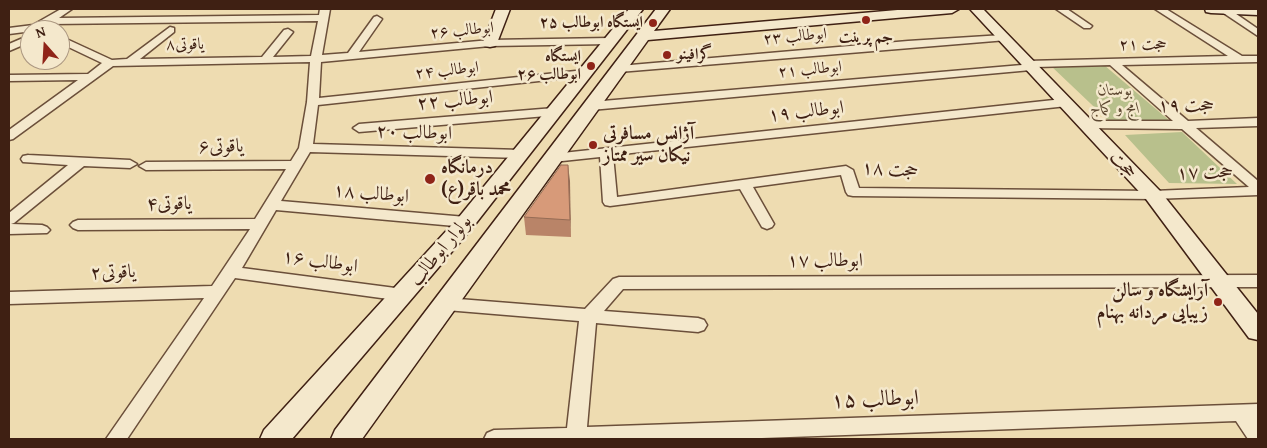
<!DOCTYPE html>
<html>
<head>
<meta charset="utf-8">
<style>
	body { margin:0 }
	#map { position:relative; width:1267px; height:448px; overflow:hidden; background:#eedcb1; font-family:"Gentium Book Plus",serif }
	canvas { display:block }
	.frame { position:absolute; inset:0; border:10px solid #3f2013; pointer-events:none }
	.north { position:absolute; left:20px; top:20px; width:50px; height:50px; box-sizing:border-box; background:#f4e8cc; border:1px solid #ac9882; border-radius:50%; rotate:341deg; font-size:14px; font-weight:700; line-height:20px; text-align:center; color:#3f2013 }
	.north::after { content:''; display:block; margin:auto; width:18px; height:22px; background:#8f2418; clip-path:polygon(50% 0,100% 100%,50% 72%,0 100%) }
</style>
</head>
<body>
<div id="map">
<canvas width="1267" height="448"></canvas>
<div class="frame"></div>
<div class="north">N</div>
</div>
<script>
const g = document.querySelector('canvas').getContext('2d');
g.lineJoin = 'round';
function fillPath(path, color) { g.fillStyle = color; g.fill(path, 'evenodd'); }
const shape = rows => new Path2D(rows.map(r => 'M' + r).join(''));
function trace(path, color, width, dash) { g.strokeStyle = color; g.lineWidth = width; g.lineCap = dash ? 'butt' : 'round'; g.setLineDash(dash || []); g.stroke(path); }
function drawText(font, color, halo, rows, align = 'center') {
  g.font = font + ' "Gentium Book Plus",Amiri,serif'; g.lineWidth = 5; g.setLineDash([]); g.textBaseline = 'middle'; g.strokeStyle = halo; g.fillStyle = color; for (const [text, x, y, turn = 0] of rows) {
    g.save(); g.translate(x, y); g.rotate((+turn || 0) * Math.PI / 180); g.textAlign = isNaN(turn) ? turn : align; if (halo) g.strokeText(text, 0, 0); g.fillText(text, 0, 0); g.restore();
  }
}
fillPath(shape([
	[1104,65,1170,121,1110,122,1051,66],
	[1182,132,1237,184,1169,183,1125,135]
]), '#b8c08c');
const street = shape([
	[61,9,72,9,59,18,319,15,320,9,330,9,322,55,348,53,374,17,377,16,382,19,359,52,490,40,610,38,615,41,610,44,490,46,321,62,319,98,585,70,591,73,585,76,318,105,313,144,521,150,528,154,521,158,310,152,281,201,466,217,471,219,473,222,471,225,466,227,276,210,242,268,403,289,409,291,411,295,409,299,403,301,235,278,127,439,106,439,204,298,9,304,9,292,212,286,250,229,78,230,73,228,70,225,73,222,78,220,255,219,286,169,146,170,139,166,146,162,291,161,299,148,307,102,310,62,113,66,13,139,9,140,9,130,78,80,9,81,9,75,88,74,102,63,60,43,60,36,112,60,127,59,170,27,174,28,174,32,140,59,262,57,284,30,288,29,293,32,273,57,311,56,318,21,50,24,40,30,9,34,9,28,33,25,61,9],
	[1056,9,1067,9,1092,26,1090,28,1084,28,1056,9],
	[1155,9,1166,9,1242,56,1258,56,1258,62,1122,65,1188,121,1258,118,1258,126,1196,128,1258,181,1258,195,1153,199,853,196,848,195,846,192,841,175,753,187,774,224,772,227,767,229,762,227,740,189,610,206,605,205,603,202,600,157,553,162,546,158,553,154,1063,99,1067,100,1069,103,1067,106,613,155,617,197,846,166,853,170,859,188,1153,191,1249,187,1182,129,1081,128,1079,125,1085,121,1173,121,1110,65,1036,67,1031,70,591,110,585,106,591,102,1022,65,1023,62,1027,61,1228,56,1155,9],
	[1221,9,1229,9,1258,29,1258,36,1222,12,1221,9],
	[30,35,30,42,9,51,9,44,30,35],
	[1003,35,1008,38,1007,40,619,72,614,69,619,66,908,41,1003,35],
	[554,108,558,109,560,112,558,115,359,132,353,128,359,124,554,108],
	[28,155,130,160,137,164,130,168,84,166,14,223,11,224,42,225,47,227,50,230,47,233,9,234,9,213,68,165,23,162,21,159,23,156,28,155],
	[1258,275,1258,287,623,289,604,311,698,318,704,320,707,325,704,330,698,332,596,323,587,427,1258,404,1258,439,1248,439,1236,421,734,439,484,439,487,433,494,430,567,428,579,321,446,310,440,308,437,304,440,300,446,298,585,309,613,279,619,277,1258,275]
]);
const secondary = shape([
	[496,9,510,9,497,43,495,46,490,47,485,46,483,43,496,9],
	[629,9,643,9,473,227,292,439,260,439,264,430,459,217,629,9],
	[656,9,670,9,654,31,909,9,959,9,952,13,648,40,362,439,331,439,335,430,656,9],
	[970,9,983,9,1160,191,1258,314,1258,340,1249,338,1146,199,970,9],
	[1205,9,1258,9,1258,15,1211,13,1206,12,1205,9]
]);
trace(street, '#6b4f3a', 3);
trace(secondary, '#3f2013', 3);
fillPath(street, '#f4e8cc');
fillPath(secondary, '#f4e8cc');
fillPath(shape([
	[568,165,571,237,526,235,524,217]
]), '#b98468');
fillPath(shape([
	[568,165,570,181,571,237,570,220]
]), '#966c55');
const building = shape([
	[561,165,568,165,570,220,524,217,561,165]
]);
fillPath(building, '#d79a79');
trace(building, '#966c55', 1);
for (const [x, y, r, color] of [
	[866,20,5,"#8f2418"],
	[653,23,5,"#8f2418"],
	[667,55,5,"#8f2418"],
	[591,66,5,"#8f2418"],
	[593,145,5,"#8f2418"],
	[430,179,6,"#8f2418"],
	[1218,302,5,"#8f2418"]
]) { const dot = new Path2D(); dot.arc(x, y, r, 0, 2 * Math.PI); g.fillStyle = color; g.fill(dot); trace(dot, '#f4e8cc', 2); }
drawText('bold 16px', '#3f2013', '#f4e8cc', [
	["ایستگاه ابوطالب ۲۵",643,23],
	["جم پرینت",866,38,"center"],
	["گرافینو",677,55,"left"],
	["ایستگاه",581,57],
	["ابوطالب ۲۶",581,75]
], 'right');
drawText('16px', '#3f2013', '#f4e8cc', [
	["ابوطالب ۲۶",462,31,-5],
	["ابوطالب ۲۳",795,37,-5],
	["یاقوتی۸",185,45,-1],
	["حجت ۲۱",1143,45,-1],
	["ابوطالب ۲۱",810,70,-5],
	["ابوطالب ۲۴",447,71,-6]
]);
drawText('italic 16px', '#5d4831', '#f4e8cc', [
	["بوستان",1115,91],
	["امج و کماج",1115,109]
]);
drawText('19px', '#3f2013', '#f4e8cc', [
	["ابوطالب ۲۲",455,101,-5],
	["حجت ۱۹",1186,106,-1],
	["ابوطالب ۱۹",806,112,-6],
	["ابوطالب ۲۰",414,133,2],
	["یاقوتی۶",221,147,-1],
	["حجت",1123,165,46],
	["حجت ۱۸",890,170,3],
	["حجت ۱۷",1205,173,-2],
	["ابوطالب ۱۸",371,194,5],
	["یاقوتی۴",169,204],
	["بولوار ابوطالب",441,251,-50],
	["ابوطالب ۱۷",825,261],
	["ابوطالب ۱۶",320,262,8],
	["یاقوتی۲",113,273,-2]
]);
drawText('bold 19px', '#3f2013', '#f4e8cc', [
	["آژانس مسافرتی",603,134],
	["نیکان سیر ممتاز",603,156],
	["درمانگاه",441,168],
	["محمد باقر(ع)",441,190],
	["آرایشگاه و سالن",1208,291,"right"],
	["زیبایی مردانه بهنام",1208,313,"right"]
], 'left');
drawText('22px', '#3f2013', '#f4e8cc', [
	["ابوطالب ۱۵",875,400,-2]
]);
</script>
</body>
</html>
